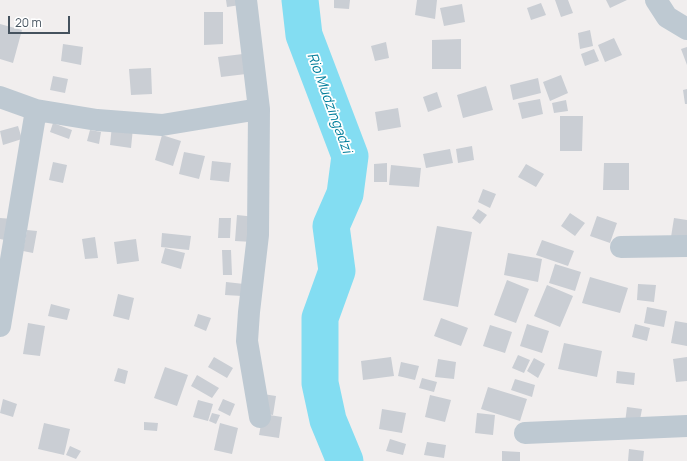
<!DOCTYPE html>
<html>
<head>
<meta charset="utf-8">
<style>
	body { margin:0 }
	#map { position:relative; width:687px; height:461px; overflow:hidden; background:#f1eeee; font-family:Manrope,sans-serif }
	canvas { display:block }
	.scale { position:absolute; left:8px; top:16px; width:62px; height:18px; box-sizing:border-box; border:2px solid #45525e; border-top:0; padding-left:5px; font-size:12px; line-height:14px; white-space:nowrap; color:#45525e; -webkit-text-stroke:3px #fff; paint-order:stroke }
</style>
</head>
<body>
<div id="map">
<canvas width="687" height="461"></canvas>
<div class="scale">20 m</div>
</div>
<script>
const g = document.querySelector('canvas').getContext('2d');
g.lineJoin = 'round';
const shape = rows => new Path2D(rows.map(r => 'M' + r).join(''));
function trace(path, color, width, dash) { g.strokeStyle = color; g.lineWidth = width; g.lineCap = dash ? 'butt' : 'round'; g.setLineDash(dash || []); g.stroke(path); }
function fillPath(path, color) { g.fillStyle = color; g.fill(path, 'evenodd'); }
function drawText(font, color, halo, rows, align = 'center') {
  g.font = font + ' Manrope,sans-serif'; g.lineWidth = 3.5; g.setLineDash([]); g.textBaseline = 'middle'; g.strokeStyle = halo; g.fillStyle = color; for (const [text, x, y, turn = 0] of rows) {
    g.save(); g.translate(x, y); g.rotate((+turn || 0) * Math.PI / 180); g.textAlign = isNaN(turn) ? turn : align; if (halo) g.strokeText(text, 0, 0); g.fillText(text, 0, 0); g.restore();
  }
}
trace(shape([
	[300,0,304,35,350,156,345,194,331,226,337,271,320,318,320,383,328,420,345,461]
]), '#83ddf2', 37);
fillPath(shape([
	[226,0,239,0,240,5,227,7],
	[334,0,350,0,349,9,334,8],
	[417,0,437,0,435,19,415,15],
	[555,0,568,0,573,13,561,17],
	[606,0,627,0,610,8],
	[541,3,546,15,531,20,527,8],
	[462,4,465,22,444,26,440,8],
	[204,12,223,12,223,44,204,45],
	[0,24,22,30,13,63,0,59],
	[590,30,593,46,580,49,578,33],
	[614,38,622,55,605,62,598,45],
	[461,39,461,69,432,69,432,40],
	[386,42,389,58,375,61,371,46],
	[63,44,83,47,81,65,61,61],
	[687,47,687,65,681,49],
	[594,49,599,61,585,66,581,54],
	[243,54,246,74,221,77,218,57],
	[151,68,152,94,131,95,129,69],
	[561,75,568,93,550,101,543,82],
	[53,76,68,79,65,93,50,90],
	[538,78,541,93,513,100,510,85],
	[486,86,493,110,463,118,457,95],
	[687,89,687,104,685,104,683,90],
	[437,92,442,107,428,112,423,97],
	[540,99,543,114,522,119,518,103],
	[566,100,568,111,554,113,552,103],
	[398,108,401,127,378,131,375,112],
	[560,116,583,116,582,151,560,151],
	[53,123,72,130,69,139,50,132],
	[112,125,133,128,131,148,110,145],
	[18,126,22,139,3,145,0,131],
	[90,130,101,132,99,144,87,141],
	[162,135,181,141,173,166,155,160],
	[472,146,474,160,458,163,456,149],
	[450,149,453,163,426,168,423,154],
	[184,152,205,156,199,179,179,174],
	[212,161,231,163,229,182,210,180],
	[53,162,67,165,63,183,49,180],
	[387,163,387,182,374,182,374,164],
	[604,163,629,163,629,190,603,190],
	[526,164,544,174,536,187,518,177],
	[391,165,421,168,419,187,389,185],
	[483,189,496,194,490,208,478,202],
	[478,209,487,215,480,224,472,218],
	[570,213,585,223,575,236,561,226],
	[237,215,256,217,253,242,235,241],
	[597,216,617,223,610,243,590,236],
	[0,218,13,219,10,241,0,239],
	[219,218,231,218,230,238,218,238],
	[674,218,687,220,687,239,671,237],
	[437,226,472,232,458,307,423,300],
	[27,230,37,231,33,253,23,251],
	[162,233,191,236,189,250,161,247],
	[95,237,98,258,85,259,82,239],
	[136,239,139,261,117,264,114,242],
	[542,240,574,251,568,266,536,255],
	[165,248,185,253,181,269,161,263],
	[222,250,231,250,232,275,223,275],
	[508,253,542,259,538,282,504,275],
	[555,264,581,272,575,291,549,283],
	[590,277,628,288,620,313,582,303],
	[507,280,529,289,516,323,494,315],
	[226,282,244,284,242,296,225,295],
	[638,284,656,285,654,302,637,300],
	[547,285,573,296,560,327,534,316],
	[118,294,134,298,129,320,113,316],
	[51,304,70,309,67,320,48,316],
	[647,307,667,311,664,327,644,323],
	[198,314,211,318,206,331,194,326],
	[441,318,468,328,461,346,434,336],
	[675,321,687,323,687,346,671,343],
	[28,323,45,326,40,356,23,354],
	[527,324,549,331,542,353,520,346],
	[635,324,650,328,647,341,632,337],
	[490,325,512,332,505,353,483,346],
	[564,343,602,351,597,377,558,369],
	[518,355,530,360,524,373,512,368],
	[214,357,233,368,227,378,208,367],
	[391,357,394,376,363,380,361,361],
	[687,357,687,381,676,382,673,359],
	[534,358,545,364,538,378,527,371],
	[438,359,456,362,454,379,435,377],
	[401,362,419,366,415,380,398,376],
	[165,367,188,375,177,406,154,398],
	[118,368,128,371,125,384,114,381],
	[617,371,635,373,634,385,616,383],
	[197,375,219,388,212,398,191,386],
	[422,378,437,382,434,392,419,388],
	[515,379,535,385,532,397,511,390],
	[488,387,527,399,520,421,481,409],
	[263,394,276,396,273,415,260,413],
	[430,395,451,400,445,422,425,417],
	[3,399,17,404,13,417,0,413],
	[223,399,235,404,230,416,218,410],
	[198,400,213,404,208,421,193,417],
	[627,407,642,409,639,425,625,423],
	[382,409,406,413,402,433,379,429],
	[212,413,220,415,216,424,209,421],
	[477,413,495,415,493,435,475,433],
	[263,414,282,417,279,438,259,435],
	[144,422,158,423,157,431,144,430],
	[44,423,70,429,64,455,38,449],
	[220,423,238,428,232,454,214,450],
	[390,439,406,444,403,455,386,451],
	[427,442,446,445,444,458,424,455],
	[70,446,81,451,76,459,66,455],
	[629,449,644,451,643,461,628,461],
	[502,451,520,452,520,461,502,461]
]), '#caced4');
trace(shape([
	[246,0,259,109,258,235,249,312,247,341,260,417],
	[656,0,667,17,687,29],
	[0,97,36,110,97,120,162,125,259,109],
	[621,247,687,246],
	[0,326,36,110],
	[525,433,687,426]
]), '#bec9d2', 22);
drawText('italic 14px', '#047f9c', '#fff', [
	["Rio Mudzingadzi",329,103,70]
]);
</script>
</body>
</html>
